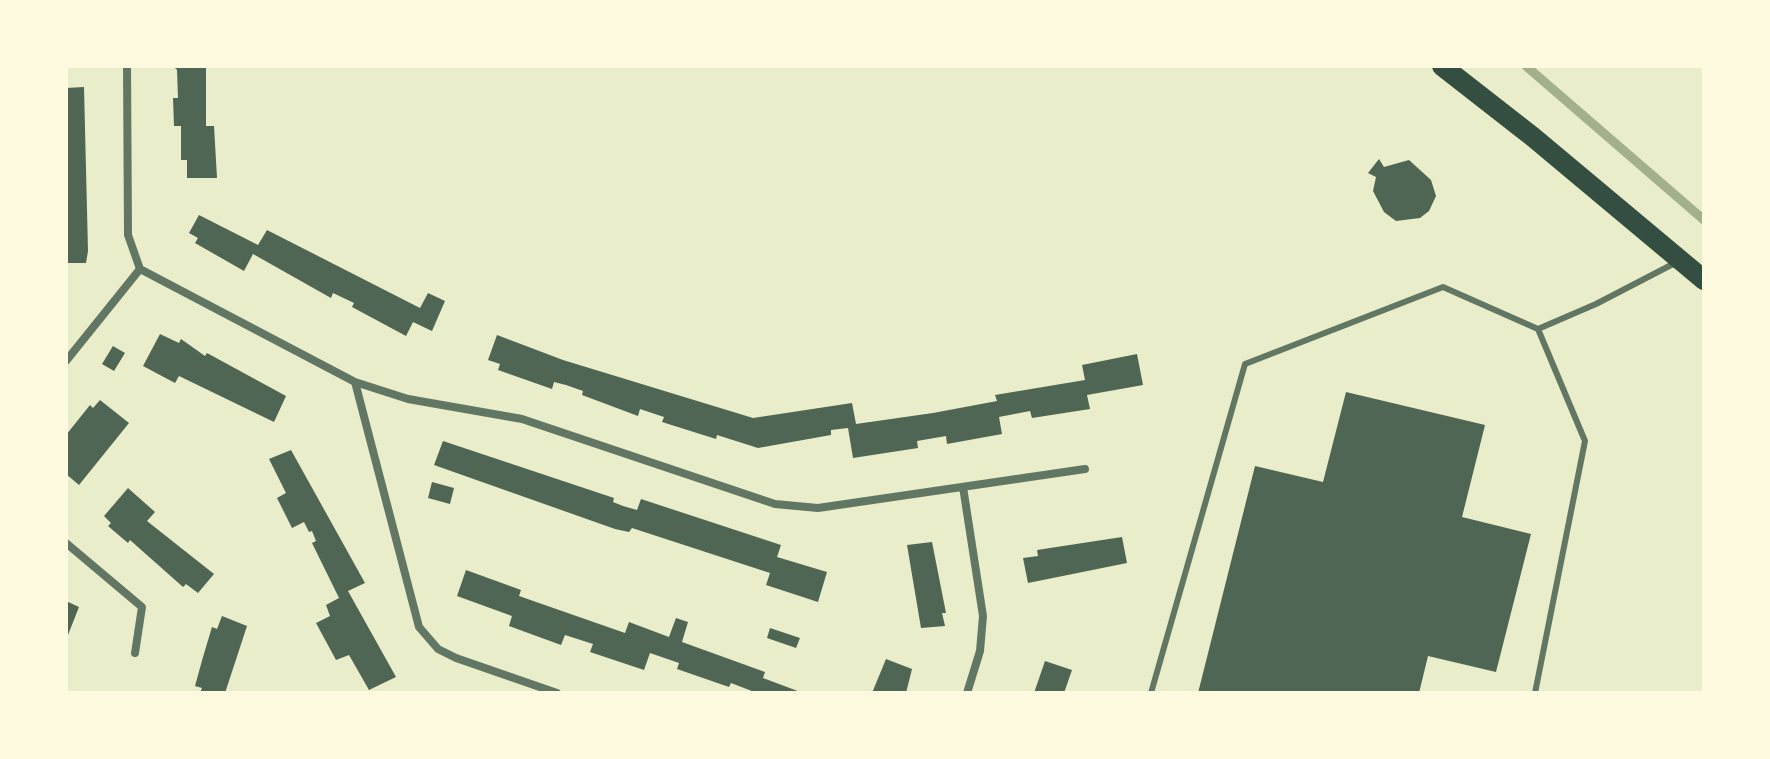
<!DOCTYPE html>
<html>
<head>
<meta charset="utf-8">
<style>
	body { margin:0 }
	#map { position:relative; width:1770px; height:759px; overflow:hidden; background:#e9edc9; font-family:Roboto,sans-serif }
	canvas { display:block }
	.frame { position:absolute; inset:0; border:68px solid #fefae0; pointer-events:none }
</style>
</head>
<body>
<div id="map">
<canvas width="1770" height="759"></canvas>
<div class="frame"></div>
</div>
<script>
const g = document.querySelector('canvas').getContext('2d');
g.lineJoin = 'round';
const shape = rows => new Path2D(rows.map(r => 'M' + r).join(''));
function trace(path, color, width, dash) { g.strokeStyle = color; g.lineWidth = width; g.lineCap = dash ? 'butt' : 'round'; g.setLineDash(dash || []); g.stroke(path); }
function fillPath(path, color) { g.fillStyle = color; g.fill(path, 'evenodd'); }
trace(shape([
	[1526,66,1704,220]
]), '#a3b18a', 9);
fillPath(shape([
	[173,66,206,66,206,126,214,126,217,178,187,178,187,160,181,160,181,126,174,126,173,98,178,98,177,70],
	[84,87,88,251,86,263,66,263,66,88],
	[1379,159,1384,167,1409,160,1431,180,1436,196,1429,211,1420,218,1396,221,1384,212,1373,191,1376,177,1368,173],
	[199,215,258,245,267,230,420,308,428,293,445,301,432,331,413,322,406,336,352,307,354,303,333,293,331,298,253,254,244,271,195,243,198,238,189,233],
	[160,334,179,343,181,339,205,356,207,353,286,396,274,422,179,376,175,383,143,366],
	[497,335,563,360,753,418,852,403,856,424,933,413,997,401,995,395,1085,380,1082,365,1137,354,1143,385,1087,395,1090,409,1032,418,1030,411,999,417,1002,434,947,444,946,436,917,441,918,448,853,458,848,428,831,430,831,435,758,448,717,435,716,439,662,422,664,417,640,409,638,416,582,395,583,391,566,385,554,382,552,389,498,370,500,364,488,360],
	[113,346,125,353,114,371,102,364],
	[1346,392,1485,425,1462,517,1531,534,1496,672,1428,656,1419,693,1198,693,1255,466,1323,482],
	[100,400,129,423,79,485,66,474,66,435,90,405,93,408],
	[443,441,614,498,613,502,623,506,637,510,641,499,781,545,777,557,827,572,818,602,766,585,770,573,632,528,629,532,615,529,434,465],
	[291,450,365,583,348,591,396,677,369,690,349,655,336,660,316,623,330,616,326,605,339,598,312,543,316,541,312,531,309,532,304,522,292,528,277,498,286,493,269,459],
	[432,482,454,488,450,504,428,498],
	[128,488,155,512,147,521,214,574,198,593,186,584,183,587,130,540,128,543,108,526,111,523,104,516],
	[1122,537,1127,563,1028,583,1023,558,1038,556,1037,550],
	[932,542,946,613,942,613,945,626,921,628,907,545],
	[466,570,521,590,519,596,625,633,629,622,669,637,676,618,688,622,682,642,765,672,763,678,803,693,757,693,731,683,729,687,677,669,679,663,650,653,644,670,590,652,593,644,565,635,561,645,509,626,512,616,457,596],
	[66,601,79,607,66,640],
	[222,616,247,626,225,693,200,693,202,688,195,686,203,657,212,627,217,629],
	[770,628,800,638,796,648,767,638],
	[886,659,912,669,906,693,872,693],
	[1045,661,1072,670,1064,693,1034,693]
]), '#4f6655');
trace(shape([
	[1538,329,1596,304,1675,263],
	[1151,693,1245,364,1443,287,1538,329,1585,441,1535,693]
]), '#617663', 6);
trace(shape([
	[140,269,355,382,408,399,522,419,775,504,818,508,1085,469],
	[66,361,140,269,128,235,127,66],
	[355,382,419,627,438,649,456,658,557,693],
	[963,487,983,616,980,651,967,693],
	[66,543,142,607,135,653]
]), '#617663', 8);
trace(shape([
	[1442,66,1533,137,1704,280]
]), '#344e41', 20);
</script>
</body>
</html>
